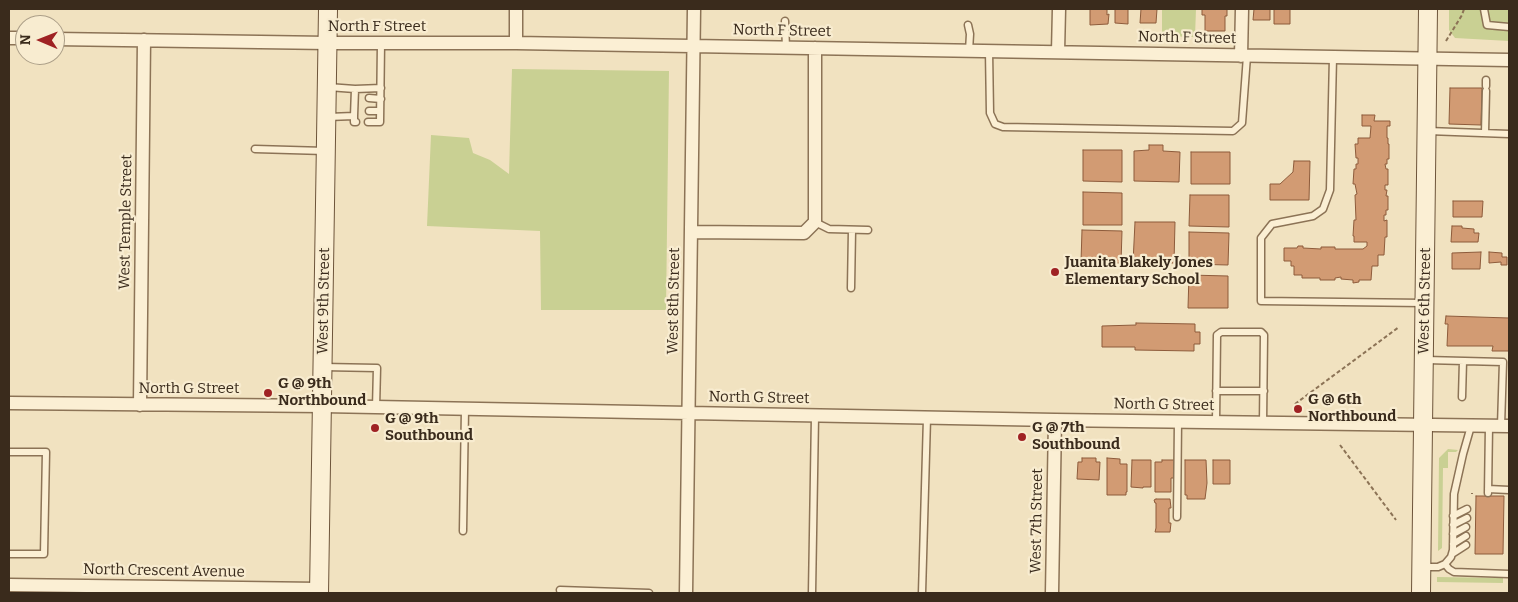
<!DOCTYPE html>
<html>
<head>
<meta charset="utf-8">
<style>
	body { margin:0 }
	#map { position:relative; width:1518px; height:602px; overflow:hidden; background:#f1e2c0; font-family:Bitter,serif }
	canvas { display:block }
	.frame { position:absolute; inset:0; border:10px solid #3a2b1c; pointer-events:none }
	.north { position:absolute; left:15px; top:15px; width:50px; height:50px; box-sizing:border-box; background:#f8ecd0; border:1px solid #ac9f88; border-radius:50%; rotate:271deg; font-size:14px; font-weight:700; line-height:20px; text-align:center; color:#3a2b1c }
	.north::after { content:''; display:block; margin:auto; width:18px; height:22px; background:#9f2223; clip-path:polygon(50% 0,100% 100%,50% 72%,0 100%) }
</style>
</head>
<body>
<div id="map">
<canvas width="1518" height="602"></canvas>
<div class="frame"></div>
<div class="north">N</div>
</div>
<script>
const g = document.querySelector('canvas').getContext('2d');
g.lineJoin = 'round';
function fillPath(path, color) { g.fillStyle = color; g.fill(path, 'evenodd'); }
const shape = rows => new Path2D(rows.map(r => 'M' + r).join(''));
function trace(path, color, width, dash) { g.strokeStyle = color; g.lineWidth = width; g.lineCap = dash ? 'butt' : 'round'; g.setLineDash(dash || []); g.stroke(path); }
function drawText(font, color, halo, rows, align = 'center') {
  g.font = font + ' Bitter,serif'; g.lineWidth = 4.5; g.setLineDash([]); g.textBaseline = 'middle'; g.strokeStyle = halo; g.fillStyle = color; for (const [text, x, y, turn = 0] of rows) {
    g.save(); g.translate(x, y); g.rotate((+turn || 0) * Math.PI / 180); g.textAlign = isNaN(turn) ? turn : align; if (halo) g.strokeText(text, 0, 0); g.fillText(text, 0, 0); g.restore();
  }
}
fillPath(shape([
	[1162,9,1196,9,1195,37,1162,36],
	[1449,9,1509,9,1509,41,1455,38,1449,30],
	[512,69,669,71,666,310,541,310,540,231,427,226,431,135,469,138,473,153,490,160,509,174],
	[1448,449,1458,450,1456,452,1448,452,1448,468,1443,468,1442,548,1438,551,1439,458],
	[1437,577,1503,578,1503,583,1437,582]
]), '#c9d093');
const building = shape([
	[1090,9,1107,9,1107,15,1109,14,1108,24,1090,25,1090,9],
	[1115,9,1128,9,1128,24,1115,23,1115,9],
	[1141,9,1157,9,1156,23,1140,23,1141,9],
	[1202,9,1227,9,1227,16,1225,16,1225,31,1205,31,1205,15,1202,15,1202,9],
	[1254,9,1270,9,1270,20,1253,20,1254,9],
	[1274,9,1290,9,1290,24,1274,24,1274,9],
	[1450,88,1482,88,1481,125,1449,124,1450,88],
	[1362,115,1375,115,1374,121,1390,121,1390,126,1387,126,1387,138,1388,138,1388,144,1389,144,1389,159,1387,159,1387,164,1385,164,1386,169,1388,169,1388,185,1385,185,1385,190,1387,190,1386,196,1388,196,1388,210,1386,210,1386,215,1384,215,1384,221,1387,220,1387,237,1385,237,1384,255,1378,255,1378,266,1372,266,1371,280,1359,280,1359,282,1353,283,1353,280,1341,279,1341,277,1335,278,1335,280,1320,280,1320,278,1302,278,1302,275,1294,275,1294,266,1291,266,1291,261,1284,261,1284,248,1297,248,1298,246,1303,246,1303,248,1321,249,1321,247,1335,247,1335,249,1363,249,1367,246,1367,242,1354,242,1354,236,1353,236,1354,220,1356,220,1355,195,1357,194,1355,184,1353,184,1354,169,1356,169,1356,164,1358,164,1358,158,1356,158,1355,144,1358,144,1358,138,1370,138,1371,126,1362,126,1362,115],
	[1149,145,1163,145,1163,151,1180,152,1179,182,1134,181,1134,151,1149,150,1149,145],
	[1083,150,1122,150,1122,182,1083,181,1083,150],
	[1191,152,1230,152,1230,184,1191,184,1191,152],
	[1294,161,1310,161,1309,200,1270,200,1270,184,1280,184,1293,172,1294,161],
	[1083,192,1122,193,1122,225,1083,225,1083,192],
	[1190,195,1229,195,1229,227,1189,226,1190,195],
	[1453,201,1483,201,1482,217,1453,217,1453,201],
	[1135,222,1175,222,1174,263,1133,263,1135,222],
	[1452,226,1462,226,1462,228,1474,229,1474,233,1479,233,1478,242,1451,242,1452,226],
	[1082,230,1122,231,1121,263,1081,262,1082,230],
	[1189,232,1229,233,1228,265,1189,264,1189,232],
	[1481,252,1480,269,1452,269,1452,253,1481,252],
	[1489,252,1502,253,1502,257,1507,257,1507,265,1501,265,1501,262,1489,263,1489,252],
	[1189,275,1228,276,1228,308,1188,308,1189,275],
	[1446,316,1509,318,1509,351,1492,351,1493,346,1447,346,1448,324,1445,324,1446,316],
	[1136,323,1195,324,1195,332,1200,332,1200,344,1194,344,1194,351,1135,350,1135,347,1102,347,1102,326,1136,325,1136,323],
	[1082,458,1096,458,1096,462,1100,462,1099,480,1077,479,1078,462,1082,462,1082,458],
	[1107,458,1120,459,1120,464,1127,464,1127,492,1126,492,1126,495,1107,495,1107,458],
	[1132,460,1151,460,1151,487,1143,487,1143,488,1131,487,1132,460],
	[1162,460,1176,460,1176,478,1171,478,1171,492,1155,492,1155,462,1162,462,1162,460],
	[1185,460,1206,460,1207,483,1205,499,1187,499,1187,495,1185,495,1185,460],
	[1213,460,1230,460,1230,484,1213,484,1213,460],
	[1476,496,1504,496,1503,554,1475,554,1476,496],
	[1156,499,1170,499,1171,508,1169,508,1169,523,1171,523,1170,532,1155,532,1156,528,1156,503,1155,503,1154,500,1156,499]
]);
fillPath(building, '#d29b73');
trace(building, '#8d5b3b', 1);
const lane = shape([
	[1484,9,1487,25,1509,27],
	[785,21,786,48],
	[968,25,970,34,969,51],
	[989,51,990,113,995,124,1003,127,1233,131,1242,123,1247,56],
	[1333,57,1330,190,1323,209,1313,216,1272,224,1261,238,1261,301,1424,303],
	[1486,86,1486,80],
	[328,87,355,89,354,116,328,117],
	[355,89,381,88],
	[369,98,381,99],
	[369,111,380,111],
	[354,116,354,122,356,122],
	[368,122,380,122,381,43],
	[1428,131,1509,134],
	[1485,133,1486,91],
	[255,149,325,151],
	[815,222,829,229,868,230],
	[851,288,852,230],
	[1426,360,1503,362,1501,426],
	[323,367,377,368,376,408],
	[1216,391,1264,391],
	[1462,397,1463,361],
	[1216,422,1217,335,1221,332,1261,332,1264,335,1263,423],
	[9,452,46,452,44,554,9,554],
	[1488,489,1509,490],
	[1488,493,1489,426],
	[1453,516,1467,509],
	[1177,517,1178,421],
	[1453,525,1467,518],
	[463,531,465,409],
	[1453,534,1466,527],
	[1453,544,1466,536],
	[1452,554,1466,545],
	[1445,564,1449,569,1454,572,1509,574],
	[1422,567,1438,567,1445,564,1451,557,1453,550,1454,494,1463,454,1471,426],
	[560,590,649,593],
	[812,593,815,416],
	[922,593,927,418]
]);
const street = shape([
	[9,38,25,38],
	[55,39,328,43,516,43,1509,60],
	[516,43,516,9],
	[1058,52,1059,9],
	[1241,56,1242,9],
	[691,232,804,233,815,222,815,48],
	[9,403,323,406,1055,420,1509,426],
	[140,405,144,40],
	[9,585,319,589],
	[686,593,694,9],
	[1052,593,1055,420]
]);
const secondary = shape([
	[319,593,328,9],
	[1421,593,1428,9]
]);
trace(lane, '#8c7356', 9);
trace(street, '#8c7356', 15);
trace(secondary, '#6d543a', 20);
trace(shape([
	[1446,41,1462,15,1464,9],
	[1295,404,1399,327],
	[1340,445,1396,520],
	[1472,494,1472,493]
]), '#8c7356', 2, [4, 2.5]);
trace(lane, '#fbefd4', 6);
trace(street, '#fbefd4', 12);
trace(secondary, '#fbefd4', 18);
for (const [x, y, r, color] of [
	[1055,272,5,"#9f2223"],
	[268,393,5,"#9f2223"],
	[1298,409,5,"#9f2223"],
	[375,428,5,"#9f2223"],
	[1022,437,5,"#9f2223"]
]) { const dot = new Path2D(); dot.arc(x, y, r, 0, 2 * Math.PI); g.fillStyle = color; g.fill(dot); trace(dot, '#f8ecd0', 2); }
drawText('15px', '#3a2b1c', '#f8ecd0', [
	["North F Street",377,27],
	["North F Street",782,31,1],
	["North F Street",1187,38,1],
	["West Temple Street",126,222,-89],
	["West 9th Street",324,301,-89],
	["West 8th Street",674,301,-89],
	["West 6th Street",1425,301,-89],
	["North G Street",189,389],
	["North G Street",759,398,1],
	["North G Street",1164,405,1],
	["West 7th Street",1037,521,-89],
	["North Crescent Avenue",164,571,1]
]);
drawText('bold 15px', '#3a2b1c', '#f8ecd0', [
	["Juanita Blakely Jones",1065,263],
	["Elementary School",1065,280],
	["G @ 9th",278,384],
	["Northbound",278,401],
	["G @ 6th",1308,400],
	["Northbound",1308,417],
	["G @ 9th",385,419],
	["Southbound",385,436],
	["G @ 7th",1032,428],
	["Southbound",1032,445]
], 'left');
</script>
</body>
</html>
